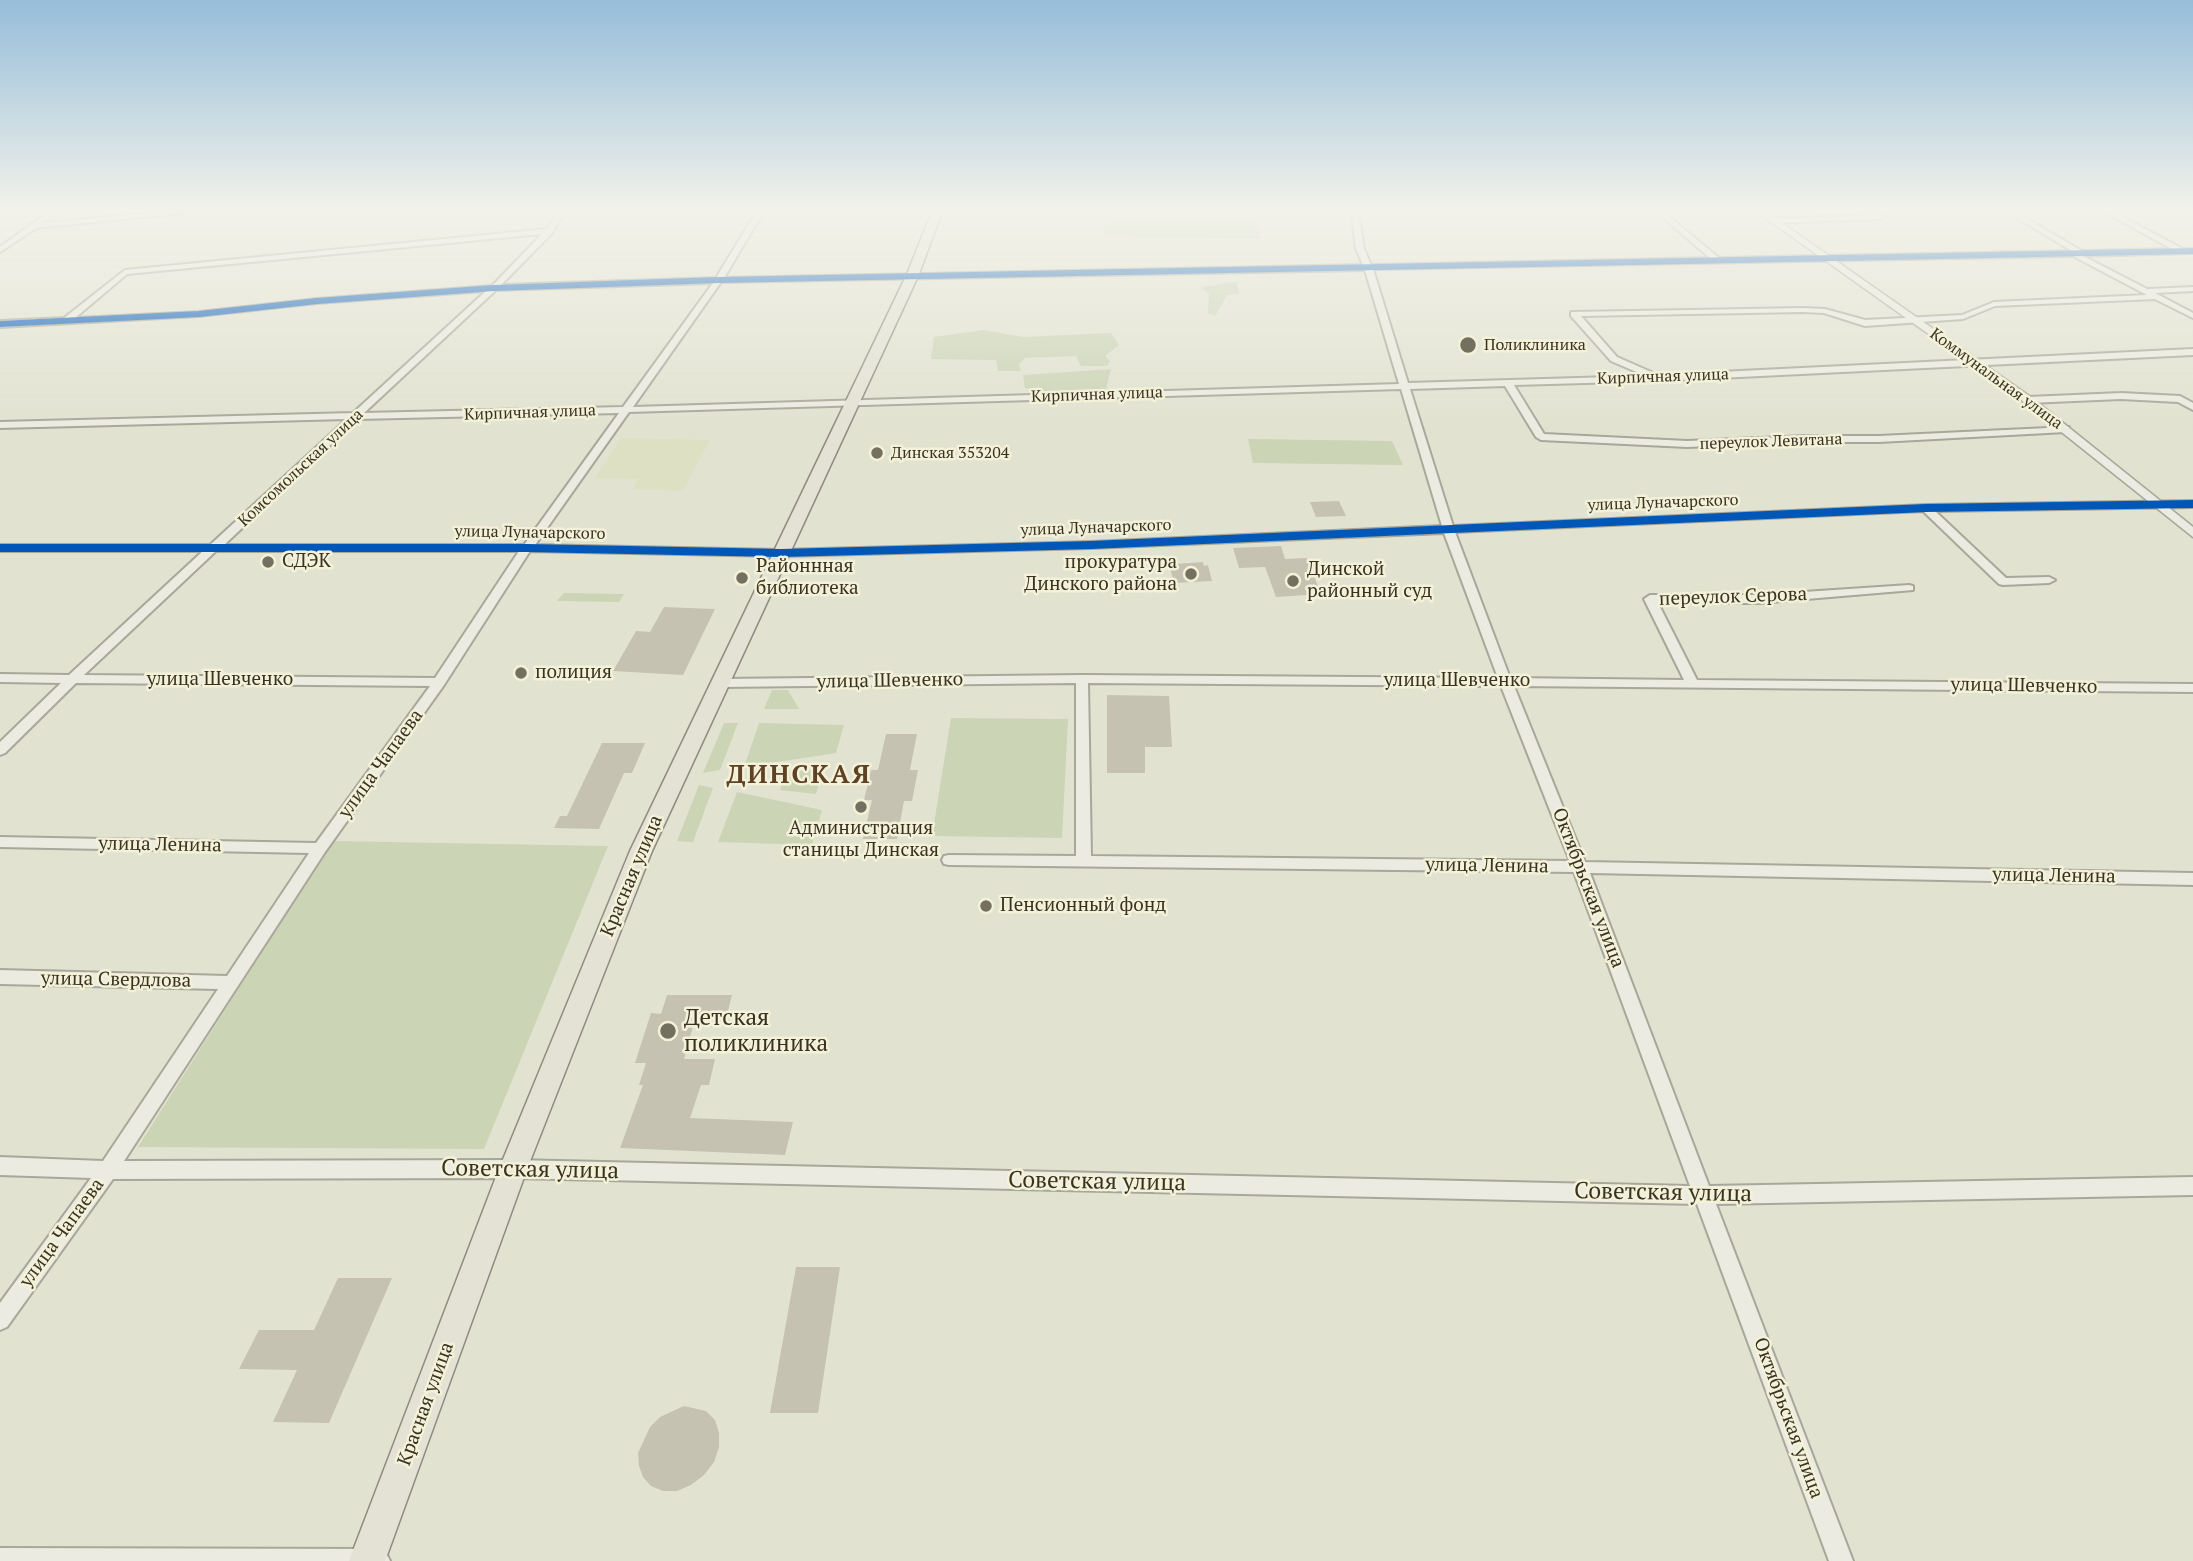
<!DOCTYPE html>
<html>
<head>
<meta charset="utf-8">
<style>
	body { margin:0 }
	canvas { display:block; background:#e2e2d1 }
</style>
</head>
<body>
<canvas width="2193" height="1561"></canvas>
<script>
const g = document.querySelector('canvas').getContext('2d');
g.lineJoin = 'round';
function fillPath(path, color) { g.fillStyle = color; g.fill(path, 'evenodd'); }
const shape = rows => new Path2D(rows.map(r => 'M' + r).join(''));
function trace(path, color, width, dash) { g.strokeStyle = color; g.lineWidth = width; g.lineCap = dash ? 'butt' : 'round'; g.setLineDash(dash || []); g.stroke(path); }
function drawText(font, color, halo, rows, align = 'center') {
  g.font = font + ' "PT Serif",serif'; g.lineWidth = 5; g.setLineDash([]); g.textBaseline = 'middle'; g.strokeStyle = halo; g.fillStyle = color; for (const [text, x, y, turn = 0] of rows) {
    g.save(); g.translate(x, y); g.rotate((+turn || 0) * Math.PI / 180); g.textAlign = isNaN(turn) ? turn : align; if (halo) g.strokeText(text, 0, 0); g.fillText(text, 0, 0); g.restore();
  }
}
fillPath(shape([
	[621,438,710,440,683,491,634,489,637,479,595,478]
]), '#dee0c3');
fillPath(shape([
	[1063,209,1256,209,1260,239,1104,236,1106,220,1061,219],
	[1237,282,1239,294,1227,295,1215,316,1208,313,1209,294,1201,287],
	[983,330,1023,337,1111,333,1119,345,1105,356,1110,361,1107,366,1081,366,1076,356,1025,358,1019,364,1021,371,998,371,996,360,931,359,934,337],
	[1111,369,1106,389,1053,392,1025,388,1023,375],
	[1248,439,1392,441,1403,465,1253,463],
	[564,593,624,594,619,602,557,601],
	[772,690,788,690,799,709,764,709],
	[951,718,1068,719,1062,838,932,836],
	[724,723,738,723,720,770,703,773],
	[759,723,844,725,836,753,744,767],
	[823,769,816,794,780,790,785,772],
	[699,785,713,788,693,842,677,841],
	[737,792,822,810,812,845,718,842],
	[332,841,608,846,484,1149,138,1147]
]), '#cbd4b5');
fillPath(shape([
	[1339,501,1346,516,1316,517,1310,502],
	[1281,546,1285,559,1307,558,1321,594,1276,597,1265,567,1239,568,1233,548],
	[1203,562,1204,566,1208,565,1212,581,1174,583,1170,568,1176,567,1175,564],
	[664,607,715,609,683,675,613,671,636,631,650,632],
	[1107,695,1169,696,1172,747,1145,747,1145,773,1107,773],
	[886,734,917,734,910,770,918,770,912,801,904,801,897,839,863,839,872,800,864,800,871,770,878,770],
	[602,743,645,743,632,773,624,773,599,829,554,828,560,816,567,816],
	[667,995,732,995,726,1019,695,1019,684,1059,715,1059,709,1085,701,1085,690,1118,793,1122,785,1155,620,1148,643,1085,639,1085,646,1063,635,1063,651,1013,661,1014],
	[796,1267,840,1267,818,1413,770,1413],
	[338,1278,392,1278,329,1423,273,1422,297,1370,239,1369,259,1330,314,1330],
	[684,1406,706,1411,715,1420,719,1433,719,1447,714,1462,704,1475,691,1485,677,1491,663,1491,651,1486,643,1477,639,1466,638,1453,650,1427,660,1417]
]), '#c6c2b2');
const minor = shape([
	[53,209,61,209,43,223,193,209,220,209,36,228,0,252,0,247,53,209],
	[560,209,567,209,552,233,501,285,716,278,758,209,765,209,724,278,1363,265,1356,249,1351,209,1358,209,1364,249,1371,265,1710,258,1653,209,1660,209,1719,258,2072,251,2002,209,2010,209,2082,251,2172,249,2099,209,2108,209,2183,249,2193,249,2193,253,2083,256,2147,289,2193,287,2193,291,2155,293,2193,313,2193,318,2155,299,1995,306,1963,319,1865,326,1824,313,1803,312,1581,316,1617,357,1658,375,2193,349,2193,355,1657,381,1514,385,1544,434,1687,441,1808,436,1879,436,2069,427,2069,431,2066,432,1879,442,1808,442,1687,447,1541,440,1536,437,1505,386,1410,389,1453,526,1926,505,2193,501,2193,507,1935,511,2006,578,2049,577,2055,580,2049,583,2003,585,1999,584,1923,511,1455,532,1510,678,1684,680,1644,599,1650,595,1759,595,1909,585,1913,586,1913,590,1759,603,1658,603,1697,680,2193,684,2193,692,1514,686,1585,862,2193,873,2193,885,1590,873,1709,1186,2193,1177,2193,1195,1716,1204,1853,1561,1829,1561,1697,1204,513,1178,113,1179,7,1327,0,1330,0,1303,91,1178,0,1175,0,1157,103,1161,218,989,0,984,0,970,227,976,309,853,0,847,0,837,316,843,430,686,76,683,5,753,0,755,0,742,61,683,0,682,0,674,69,675,203,551,0,551,0,545,210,545,347,419,0,428,0,422,353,413,486,291,317,303,199,316,0,327,0,321,64,318,125,270,547,229,560,209],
	[542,234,492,286,317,299,199,312,75,318,127,274,542,234],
	[2073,256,2147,295,1994,302,1962,315,1865,320,1825,309,1803,308,1574,312,1571,312,1571,316,1611,361,1646,376,1408,383,1373,269,2073,256],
	[1365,270,1399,384,633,407,721,282,1365,270],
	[713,283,623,407,364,413,496,290,713,283],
	[1401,389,1442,526,1091,542,781,550,535,545,629,412,1401,389],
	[619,413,524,545,224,545,358,419,619,413],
	[1444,533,1498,678,1082,675,721,679,715,683,721,687,1076,683,1076,856,949,855,944,856,942,860,944,864,949,865,1574,872,1690,1186,513,1160,124,1161,325,852,444,685,530,551,781,556,1091,548,1444,533],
	[216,551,519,551,435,678,84,675,216,551],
	[1088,683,1501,686,1570,861,1091,856,1088,683],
	[1863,209,1871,209,1884,217,1880,219,1773,223,1769,221,1773,219,1872,215,1863,209],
	[2121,393,2180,396,2193,403,2193,410,2178,402,2121,399,2028,403,2023,400,2028,397,2121,393],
	[0,1548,378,1549,386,1553,390,1561,0,1561,0,1548]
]);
const tertiary = shape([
	[1753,209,1762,209,2032,398,2193,527,2193,537,2024,402,1753,209]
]);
const primary = shape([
	[933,209,943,209,919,274,652,851,527,1169,385,1561,349,1561,499,1169,630,851,907,274,933,209]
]);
trace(minor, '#a8a799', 4);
trace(tertiary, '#a8a799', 3);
trace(primary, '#8e8c80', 3);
fillPath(minor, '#ecebe1');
fillPath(tertiary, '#ecebe1');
fillPath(primary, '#e3e2d4');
trace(shape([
	[0,324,199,314,317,301,494,288,719,280,2193,251]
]), '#0057b8', 6);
trace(shape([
	[0,548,527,548,781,553,1091,545,1926,508,2193,504]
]), '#0057b8', 8);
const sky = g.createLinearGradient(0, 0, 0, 428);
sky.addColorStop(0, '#96bdda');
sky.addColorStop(0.49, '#f2f2ea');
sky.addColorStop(1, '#f2f2ea00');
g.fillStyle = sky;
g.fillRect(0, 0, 2193, 428);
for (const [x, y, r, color] of [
	[1468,345,9,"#73705f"],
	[877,453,7,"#73705f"],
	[268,562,7,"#73705f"],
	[1191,574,7,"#73705f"],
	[742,578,7,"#73705f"],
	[1293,581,7,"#73705f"],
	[521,673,7,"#73705f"],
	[861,807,7,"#73705f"],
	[986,906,7,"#73705f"],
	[668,1031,9,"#73705f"]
]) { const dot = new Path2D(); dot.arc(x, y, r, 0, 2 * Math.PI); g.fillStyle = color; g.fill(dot); trace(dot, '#f3f2d8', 2.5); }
drawText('16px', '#373222', '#f3f2d8', [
	["Поликлиника",1484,345],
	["Динская 353204",891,453]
], 'left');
drawText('16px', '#373222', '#f3f2d8', [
	["Кирпичная улица",1663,377,-2],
	["Коммунальная улица",1996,379,36],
	["Кирпичная улица",1097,395,-2],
	["Кирпичная улица",530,413,-2],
	["переулок Левитана",1771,442,-2],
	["Комсомольская улица",301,468,-43],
	["улица Луначарского",1663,503,-2],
	["улица Луначарского",1096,528,-2],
	["улица Луначарского",530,533,1]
]);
drawText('19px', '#373222', '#f3f2d8', [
	["СДЭК",282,562],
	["прокуратура",1177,563,"right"],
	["Динского района",1177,585,"right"],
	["Районнная",756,567],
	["библиотека",756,589],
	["Динской",1307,570],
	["районный суд",1307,592],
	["полиция",535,673],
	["Администрация",861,829,"center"],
	["станицы Динская",861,851,"center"],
	["Пенсионный фонд",1000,906]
], 'left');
drawText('19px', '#373222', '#f3f2d8', [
	["переулок Серова",1733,597,-2],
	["улица Шевченко",220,680],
	["улица Шевченко",890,681,-1],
	["улица Шевченко",1457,681],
	["улица Шевченко",2024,686,1],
	["улица Чапаева",381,764,-54],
	["улица Ленина",160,845,1],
	["улица Ленина",1487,866,1],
	["Красная улица",632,876,-67],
	["улица Ленина",2054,876,1],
	["Октябрьская улица",1588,888,69],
	["улица Свердлова",116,980,1],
	["улица Чапаева",62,1233,-54],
	["Красная улица",426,1404,-70],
	["Октябрьская улица",1788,1418,70]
]);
drawText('23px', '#373222', '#f3f2d8', [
	["Детская",684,1018],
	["поликлиника",684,1044]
], 'left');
drawText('23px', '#373222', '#f3f2d8', [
	["Советская улица",530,1170,1],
	["Советская улица",1097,1182,1],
	["Советская улица",1663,1193,1]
]);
g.letterSpacing = '2px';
drawText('bold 26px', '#5f4125', '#f3f2d8', [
	["ДИНСКАЯ",799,776]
]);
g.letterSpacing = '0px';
</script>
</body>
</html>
